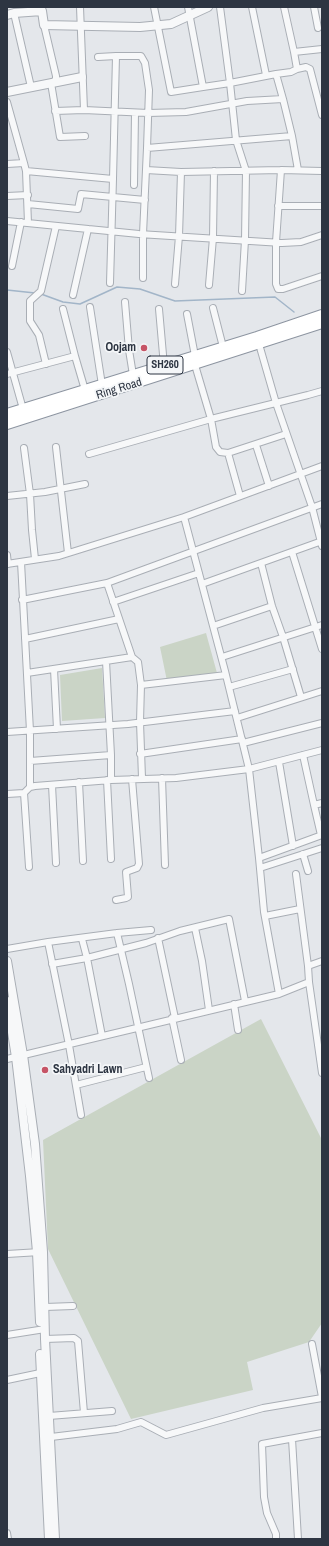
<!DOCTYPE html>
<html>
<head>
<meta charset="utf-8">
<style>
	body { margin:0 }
	#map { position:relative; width:329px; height:1546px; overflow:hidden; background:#e4e7eb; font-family:"Archivo Narrow",sans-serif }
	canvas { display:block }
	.frame { position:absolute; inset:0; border:8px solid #2d3542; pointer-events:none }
</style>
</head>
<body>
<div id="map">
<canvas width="329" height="1546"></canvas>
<div class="frame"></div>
</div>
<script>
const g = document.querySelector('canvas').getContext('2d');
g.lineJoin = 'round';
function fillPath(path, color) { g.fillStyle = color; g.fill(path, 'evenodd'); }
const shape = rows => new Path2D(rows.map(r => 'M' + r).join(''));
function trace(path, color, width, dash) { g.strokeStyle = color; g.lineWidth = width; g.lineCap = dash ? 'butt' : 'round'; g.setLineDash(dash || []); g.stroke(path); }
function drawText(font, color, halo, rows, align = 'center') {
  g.font = font + ' "Archivo Narrow",sans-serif'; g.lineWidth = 3.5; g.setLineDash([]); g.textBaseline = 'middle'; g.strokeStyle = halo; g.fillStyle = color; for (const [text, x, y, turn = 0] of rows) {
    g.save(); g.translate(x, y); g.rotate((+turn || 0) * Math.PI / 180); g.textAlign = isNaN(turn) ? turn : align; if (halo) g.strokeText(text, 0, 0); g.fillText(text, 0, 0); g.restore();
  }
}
fillPath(shape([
	[206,633,217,673,167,681,160,647],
	[102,668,105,718,62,721,60,675],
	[261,1019,322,1140,322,1323,309,1342,247,1362,253,1390,131,1419,48,1249,43,1140]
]), '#cad4c6');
trace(shape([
	[7,290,35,293],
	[41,294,63,302,80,304,117,287,140,289,175,301,275,297,294,312]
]), '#a2b5c8', 1.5);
const minor = shape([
	[80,7,84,110,148,113,186,112,247,101,283,99,276,74,230,83,220,7],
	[154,7,171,92,203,87,188,7],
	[252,7,266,75],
	[284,7,294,52,322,49],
	[314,7,318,28],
	[14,13,31,87],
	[44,25,56,76,56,80,51,83,60,137,85,136],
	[294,52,297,69,306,67,310,69,322,115],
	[98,57,116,56],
	[276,74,291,72,297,69],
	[203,87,230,83,236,140,246,171,245,240,242,291],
	[7,102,24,163,7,164],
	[55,111,84,110],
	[292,136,298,170],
	[24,163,26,171,113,179,116,56,141,56,145,63,149,90,147,148,292,136,283,99],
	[146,170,181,172,281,170,276,242,276,284,278,289,283,289,322,276],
	[281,170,322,171],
	[26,171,28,223],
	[134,185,135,113],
	[7,196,28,195],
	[28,204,78,209,81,194,145,200],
	[278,206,322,206],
	[7,221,139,234,282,243,301,242,322,235],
	[12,266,21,222],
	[143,278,143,234,147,148],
	[110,283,113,179],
	[175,284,179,236,181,172],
	[209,285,213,238,214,171],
	[73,295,88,229],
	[125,302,129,350,133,375],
	[90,307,102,385],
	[213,308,223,347],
	[159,309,164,366],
	[187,314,195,356],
	[259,344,276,403,312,507,322,546],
	[7,352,23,409],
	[75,356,85,390],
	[46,364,39,335,30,321,30,301,41,291,56,226],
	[195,365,211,419,216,447,220,452,228,453,286,434],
	[7,374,75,356,63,309],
	[256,445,269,486],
	[56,447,68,553],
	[24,448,30,494,32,530,35,559],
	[228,453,240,496],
	[89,454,211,419,308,395,322,391],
	[7,496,45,492,85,484],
	[184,517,322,466],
	[292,552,322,649],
	[7,555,8,564],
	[21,562,30,731,30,787],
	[261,563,272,606,283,637,301,697],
	[7,564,59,556,184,517,225,671,249,769,176,778,111,780,35,786,30,787,24,793,7,794],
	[107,583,132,657,138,662,141,685,226,675],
	[202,584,322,541],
	[22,600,107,583,322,504],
	[113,602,199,573],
	[213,626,272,606],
	[25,639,119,619],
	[222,657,322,625],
	[54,669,57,729],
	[27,673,132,657],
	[141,685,140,722,142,778],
	[229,687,293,669],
	[237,718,322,691],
	[7,732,128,724,235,711],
	[243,743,322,723],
	[322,750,249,769,259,858,322,835],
	[140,754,242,739],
	[111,755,111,780],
	[303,755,314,805],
	[30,761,111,755,106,661],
	[279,762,293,846],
	[162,778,165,865],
	[107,780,111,859],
	[79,782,83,861],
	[52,785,56,863],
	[24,793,29,867],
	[321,835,314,805,322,803],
	[303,854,308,871],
	[259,858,264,912,279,994],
	[260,868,322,848],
	[296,874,308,966],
	[116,900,126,898,128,897,126,872,137,868,139,864,132,779],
	[265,916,300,909],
	[195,928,202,961,209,1010],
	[117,933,129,984,149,1078],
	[158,938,175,1018],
	[82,939,87,958,102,1036],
	[48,942,117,933,151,930],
	[7,949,48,942,69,1045,81,1115],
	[52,964,87,958,146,943,180,931,229,919,245,1001],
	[309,982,322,1073],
	[234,1004,238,1030],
	[172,1018,181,1060],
	[7,1059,279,994,309,982,308,966,322,961],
	[76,1085,146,1067],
	[7,1254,40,1252],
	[45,1307,73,1306],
	[7,1335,45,1329],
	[45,1339,74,1338,78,1341,84,1413],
	[312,1344,322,1397],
	[7,1380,45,1372],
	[49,1416,112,1411],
	[51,1437,117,1429,141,1422,166,1435,263,1408,322,1398],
	[292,1439,298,1539],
	[7,1533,8,1539],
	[276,1539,276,1534,267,1513,264,1497,262,1444,322,1433]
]);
const tertiary = shape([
	[7,15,14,13,42,11,44,25,140,27,171,24,208,7],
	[7,92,82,77],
	[7,961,23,1055,35,1144,43,1252,45,1339,55,1539],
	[7,1001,16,1057,30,1176,37,1252,40,1322],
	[40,1354,49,1539]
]);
const trunk = shape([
	[7,414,257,337,322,315],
	[7,424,322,323]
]);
trace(minor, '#a9aeb5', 8);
trace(tertiary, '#a9aeb5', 10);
trace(trunk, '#8d95a1', 12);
trace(minor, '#f7f8f9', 6);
trace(tertiary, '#f7f8f9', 8);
trace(trunk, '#fff', 10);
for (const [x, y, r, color] of [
	[144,348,4,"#c65466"],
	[45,1070,4,"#c65466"]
]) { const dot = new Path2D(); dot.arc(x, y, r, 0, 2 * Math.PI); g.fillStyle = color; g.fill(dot); trace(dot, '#f4f6f8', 1.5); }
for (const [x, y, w] of [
	[165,365,36]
]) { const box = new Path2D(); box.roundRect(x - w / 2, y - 9, w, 18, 3); g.fillStyle = '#f4f6f8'; g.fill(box); trace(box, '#2d3542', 1); }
drawText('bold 11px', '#2d3542', null, [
	["SH260",165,365]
]);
drawText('bold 12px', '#2d3542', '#f4f6f8', [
	["Oojam",136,348],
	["Sahyadri Lawn",53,1070,"left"]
], 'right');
drawText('12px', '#2d3542', '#f4f6f8', [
	["Ring Road",119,389,-17]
]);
</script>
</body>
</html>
